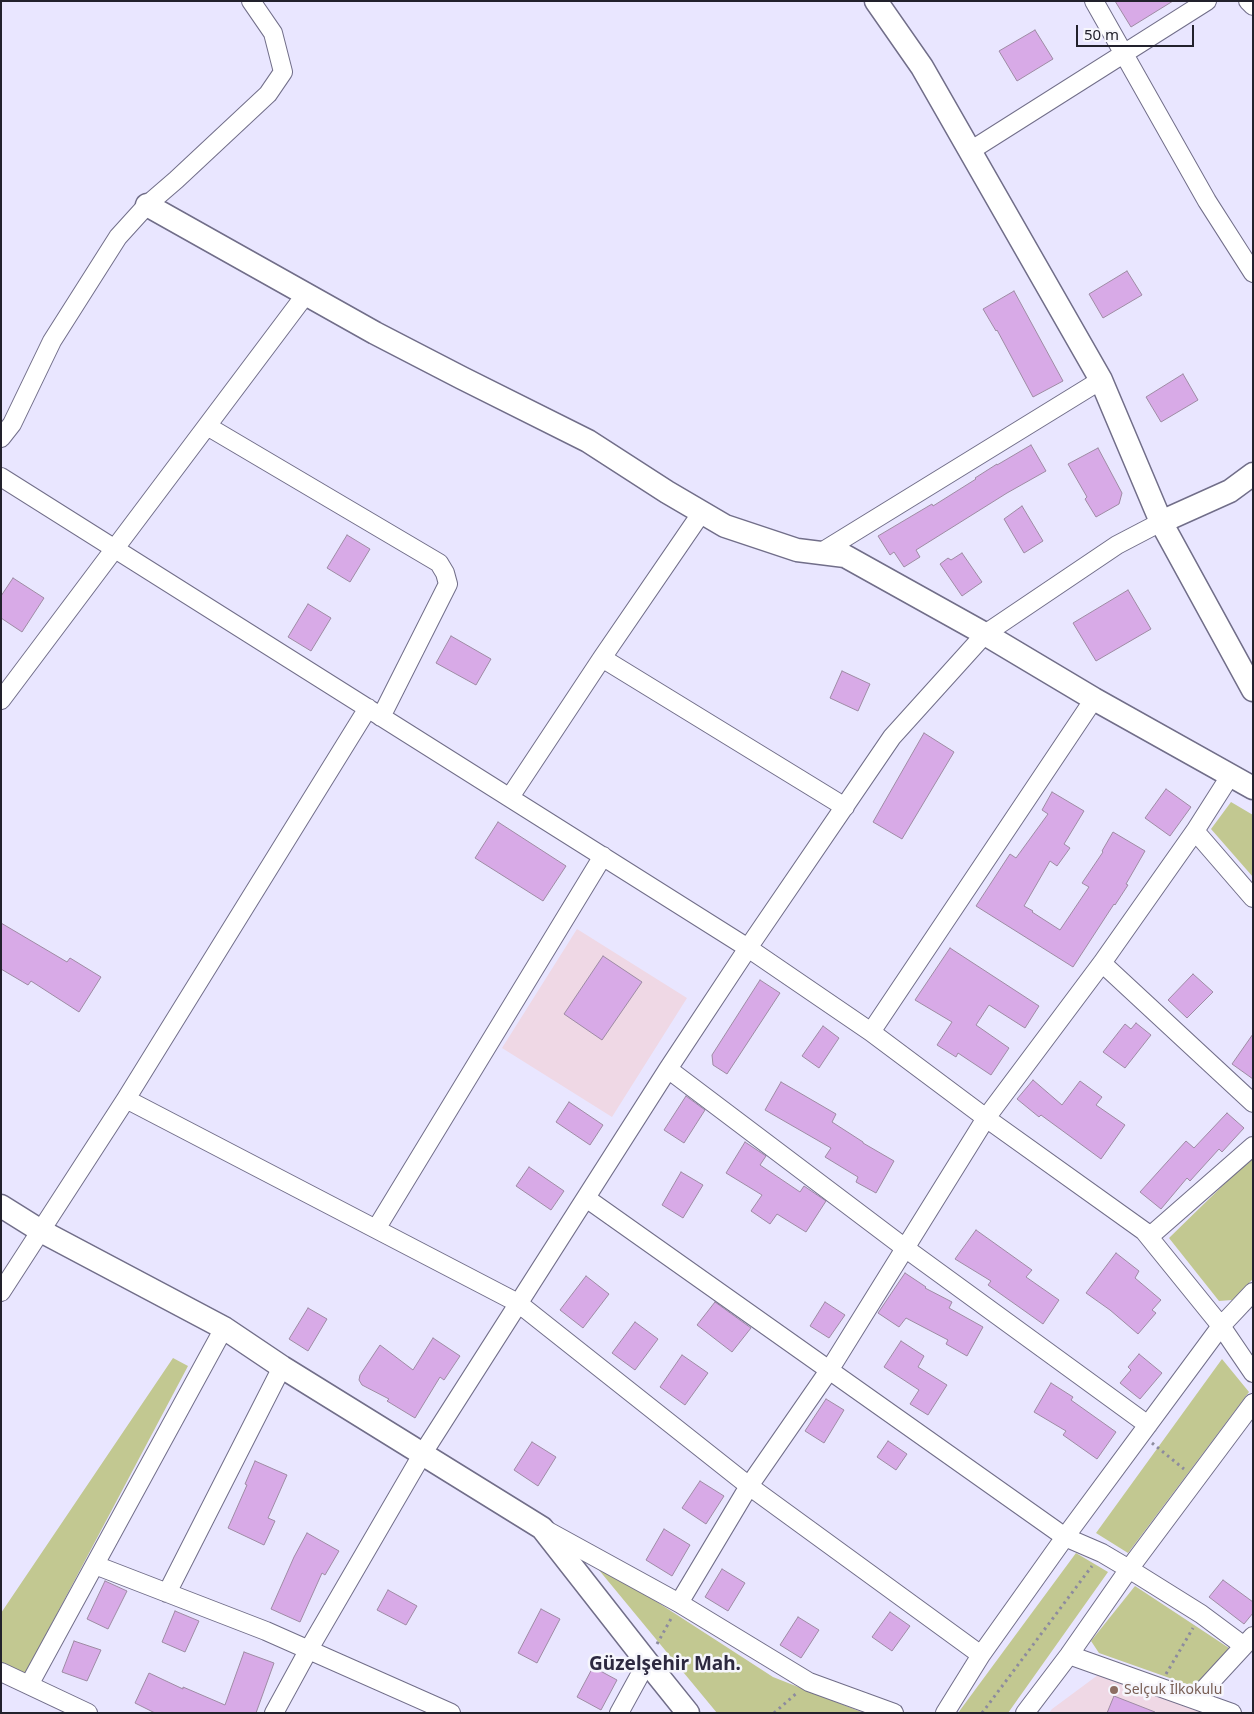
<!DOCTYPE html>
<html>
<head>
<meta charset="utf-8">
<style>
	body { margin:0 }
	#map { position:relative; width:1254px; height:1714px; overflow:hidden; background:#e9e6ff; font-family:"Noto Sans",sans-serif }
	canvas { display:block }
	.frame { position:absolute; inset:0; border:2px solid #22212c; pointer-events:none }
	.scale { position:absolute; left:1076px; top:25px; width:118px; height:22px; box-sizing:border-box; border:2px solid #22212c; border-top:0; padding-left:6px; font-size:15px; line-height:18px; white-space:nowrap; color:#22212c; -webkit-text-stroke:4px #f6f6fc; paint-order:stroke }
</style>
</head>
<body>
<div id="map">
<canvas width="1254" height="1714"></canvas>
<div class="frame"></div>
<div class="scale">50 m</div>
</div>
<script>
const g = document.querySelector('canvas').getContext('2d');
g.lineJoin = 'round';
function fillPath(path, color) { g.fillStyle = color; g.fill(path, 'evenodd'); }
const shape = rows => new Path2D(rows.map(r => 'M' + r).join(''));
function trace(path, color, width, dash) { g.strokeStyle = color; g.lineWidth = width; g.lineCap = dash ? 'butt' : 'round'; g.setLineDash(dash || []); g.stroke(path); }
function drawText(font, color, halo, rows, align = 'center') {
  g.font = font + ' "Noto Sans",sans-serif'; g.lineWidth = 5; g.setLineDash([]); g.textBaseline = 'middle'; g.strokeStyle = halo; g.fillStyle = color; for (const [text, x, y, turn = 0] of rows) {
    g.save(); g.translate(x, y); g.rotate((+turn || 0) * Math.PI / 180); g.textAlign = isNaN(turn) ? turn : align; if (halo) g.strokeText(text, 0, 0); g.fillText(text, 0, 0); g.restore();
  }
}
fillPath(shape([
	[577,929,687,998,612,1117,502,1048],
	[1102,1672,1212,1713,1049,1713,1052,1709]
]), '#efd8e5');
fillPath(shape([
	[1231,802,1253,815,1253,877,1211,829],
	[1253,1156,1253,1279,1232,1300,1219,1301,1169,1238],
	[173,1358,188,1366,25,1674,1,1663,1,1613],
	[1222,1359,1249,1392,1128,1553,1096,1533],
	[1076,1553,1108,1572,1008,1713,958,1713],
	[589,1558,773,1677,864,1713,717,1713],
	[1135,1586,1229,1648,1195,1687,1099,1653,1091,1641]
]), '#c2c891');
const building = shape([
	[1115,1,1173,1,1131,27,1115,1],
	[1035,30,1053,59,1017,81,999,51,1035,30],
	[1127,271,1142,295,1103,318,1089,294,1127,271],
	[1014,291,1063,381,1033,397,997,330,996,331,983,309,1014,291],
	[1183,374,1198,400,1161,422,1146,397,1183,374],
	[1031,445,1046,471,1007,493,916,550,920,557,904,567,894,552,890,555,878,536,932,504,933,506,976,479,975,478,997,464,997,465,1031,445],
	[1098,448,1122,493,1119,504,1096,517,1085,499,1087,497,1068,464,1098,448],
	[1022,506,1043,541,1024,553,1004,519,1022,506],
	[347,535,370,549,350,582,327,568,347,535],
	[962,553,982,582,962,596,940,564,948,558,951,560,962,553],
	[13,578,44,598,22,632,1,618,1,596,13,578],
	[1128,590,1151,629,1096,661,1073,623,1128,590],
	[308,604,331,618,311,651,288,637,308,604],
	[451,636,491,659,476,685,436,663,451,636],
	[842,671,870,684,858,711,830,698,842,671],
	[924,733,954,752,902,839,873,822,924,733],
	[1166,789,1191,807,1170,836,1145,818,1166,789],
	[1052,792,1084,811,1064,844,1070,848,1057,866,1050,861,1024,906,1033,911,1032,912,1060,930,1089,887,1082,883,1103,852,1102,851,1113,832,1145,851,1126,884,1128,885,1115,905,1114,904,1073,967,976,906,1010,854,1016,858,1048,814,1042,810,1052,792],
	[498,822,566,866,543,901,475,858,498,822],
	[1,923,67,962,70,958,101,977,79,1012,31,981,28,985,1,969,1,923],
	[950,948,1039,1006,1025,1028,989,1005,976,1025,1009,1048,991,1075,958,1053,956,1057,937,1045,952,1022,915,1000,950,948],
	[603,956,642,982,602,1040,564,1014,603,956],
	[1193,974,1213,992,1187,1018,1168,1000,1193,974],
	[760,980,780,993,727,1074,713,1065,712,1055,760,980],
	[1136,1023,1151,1035,1125,1068,1103,1052,1125,1024,1131,1029,1136,1023],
	[823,1026,839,1038,819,1068,802,1056,823,1026],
	[1253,1034,1253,1079,1232,1064,1253,1034],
	[1033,1080,1062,1105,1080,1081,1102,1097,1096,1105,1125,1125,1101,1159,1041,1115,1039,1117,1017,1099,1033,1080],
	[781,1082,836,1114,832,1122,863,1142,863,1143,894,1161,876,1193,856,1182,858,1177,825,1157,831,1148,765,1110,781,1082],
	[686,1096,705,1110,684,1143,664,1130,686,1096],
	[569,1102,603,1125,590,1145,556,1122,569,1102],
	[1227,1113,1244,1128,1222,1152,1219,1149,1190,1181,1187,1178,1161,1209,1140,1192,1186,1141,1194,1148,1227,1113],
	[745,1142,766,1156,760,1165,800,1192,804,1186,826,1201,806,1232,777,1214,770,1224,751,1211,762,1195,726,1173,745,1142],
	[529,1167,564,1191,551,1210,516,1186,529,1167],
	[681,1172,703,1185,683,1218,662,1205,681,1172],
	[976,1230,1032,1270,1026,1277,1059,1300,1043,1324,988,1285,991,1281,955,1259,976,1230],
	[1116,1253,1139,1271,1135,1278,1161,1300,1152,1310,1156,1313,1138,1334,1110,1310,1086,1293,1116,1253],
	[905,1273,926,1287,925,1288,952,1302,949,1308,983,1327,967,1356,946,1344,948,1340,906,1318,899,1327,878,1313,905,1273],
	[586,1276,609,1294,583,1328,560,1310,586,1276],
	[715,1302,751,1328,732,1352,697,1325,715,1302],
	[825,1302,845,1315,829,1338,810,1326,825,1302],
	[308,1308,327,1319,308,1351,289,1339,308,1308],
	[635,1322,658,1339,635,1370,612,1353,635,1322],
	[433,1338,460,1356,444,1380,440,1377,415,1418,387,1401,389,1399,362,1385,359,1380,360,1375,380,1345,413,1370,433,1338],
	[901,1341,924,1356,918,1367,947,1385,928,1415,910,1404,919,1390,884,1367,901,1341],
	[1139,1354,1162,1373,1140,1399,1120,1383,1131,1370,1128,1367,1139,1354],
	[682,1355,708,1373,685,1405,660,1387,682,1355],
	[1051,1383,1073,1397,1071,1400,1116,1432,1097,1459,1063,1435,1066,1431,1034,1412,1051,1383],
	[826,1399,844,1410,824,1443,805,1431,826,1399],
	[888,1441,907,1454,896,1470,877,1457,888,1441],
	[532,1442,556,1457,538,1486,514,1470,532,1442],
	[255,1461,287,1475,268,1518,275,1521,264,1545,228,1528,247,1485,245,1484,255,1461],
	[700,1481,724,1496,706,1524,682,1508,700,1481],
	[664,1529,690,1545,672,1576,646,1560,664,1529],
	[307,1533,339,1551,325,1575,322,1573,300,1622,271,1609,294,1557,307,1533],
	[722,1569,745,1583,728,1611,705,1597,722,1569],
	[1223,1580,1253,1602,1253,1613,1244,1624,1209,1597,1223,1580],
	[105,1581,127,1591,108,1629,87,1619,105,1581],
	[388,1590,417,1606,406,1625,377,1610,388,1590],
	[541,1609,560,1619,537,1663,518,1653,541,1609],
	[175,1611,199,1621,185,1652,162,1642,175,1611],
	[890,1612,910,1626,892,1651,872,1637,890,1612],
	[798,1617,819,1630,801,1658,780,1645,798,1617],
	[74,1641,101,1650,87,1681,62,1672,74,1641],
	[244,1652,274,1663,256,1713,155,1713,135,1703,149,1673,183,1689,183,1687,225,1705,244,1652],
	[593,1667,617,1680,601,1710,577,1697,593,1667],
	[1114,1696,1155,1712,1155,1713,1107,1713,1114,1696]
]);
fillPath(building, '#d8aae7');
trace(building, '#9e8ba4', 1);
const minor = shape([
	[1094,1,1207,201,1253,273],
	[1248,1,1253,6],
	[970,151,1207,1],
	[207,426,439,563,445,573,448,584,381,717],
	[1,438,12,424,52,341,118,237,147,205,176,180,268,94,283,72,273,33,251,1],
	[1,477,748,948,871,1032,986,1118,1144,1231,1221,1326,1253,1373],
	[820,553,1101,380],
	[602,658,845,807],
	[1,700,306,294],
	[510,797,602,658,702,512],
	[1195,831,1253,898],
	[1102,963,1253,1103],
	[871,1032,1094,699],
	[668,1069,905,1248,1148,1425],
	[126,1099,518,1303,749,1486,981,1655],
	[586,1198,1065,1537,1102,1553,1129,1569,1201,1614,1244,1646],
	[376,1229,603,856],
	[1149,1237,1253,1146],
	[1,1292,126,1099,368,708],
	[546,1530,679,1603,809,1682,894,1713],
	[95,1565,266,1631,451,1713],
	[167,1593,282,1367],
	[679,1603,749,1486,830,1369,986,1118,1102,963,1195,831,1230,776],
	[1069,1655,1232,1713],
	[1,1672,88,1713],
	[29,1685,224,1328],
	[1195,1699,1253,1636],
	[274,1713,309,1649,423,1453,668,1069,748,948,892,737,985,634,1117,545,1161,522],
	[619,1713,647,1662],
	[945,1713,981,1655,1065,1537,1221,1326,1253,1292],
	[1025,1713,1069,1655,1129,1569,1253,1403]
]);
const tertiary = shape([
	[876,1,922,67,1101,380,1161,522,1253,690],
	[147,205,375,333,462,378,588,441,667,492,725,526,797,550,845,556,985,634,1094,699,1253,788],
	[1161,522,1230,491,1253,474],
	[1,1206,41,1231,224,1328,282,1367,542,1528,647,1662,688,1713]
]);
trace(minor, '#716e89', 20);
trace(tertiary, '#716e89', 25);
trace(shape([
	[1152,1443,1184,1469],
	[657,1644,672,1617],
	[1166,1674,1193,1628],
	[774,1713,798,1692],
	[982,1713,1092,1566]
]), '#8d8b9e', 3, [2.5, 4]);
trace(minor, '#fff', 18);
trace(tertiary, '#fff', 22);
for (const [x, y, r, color] of [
	[1114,1690,5,"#8d6e63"]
]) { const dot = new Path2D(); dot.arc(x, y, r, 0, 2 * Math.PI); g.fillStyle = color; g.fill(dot); trace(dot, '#f6f6fc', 2); }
drawText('14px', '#785e54', '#f6f6fc', [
	["Selçuk İlkokulu",1124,1690]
], 'left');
drawText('bold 19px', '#2d2940', '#f6f6fc', [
	["Güzelşehir Mah.",665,1665]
]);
</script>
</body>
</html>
